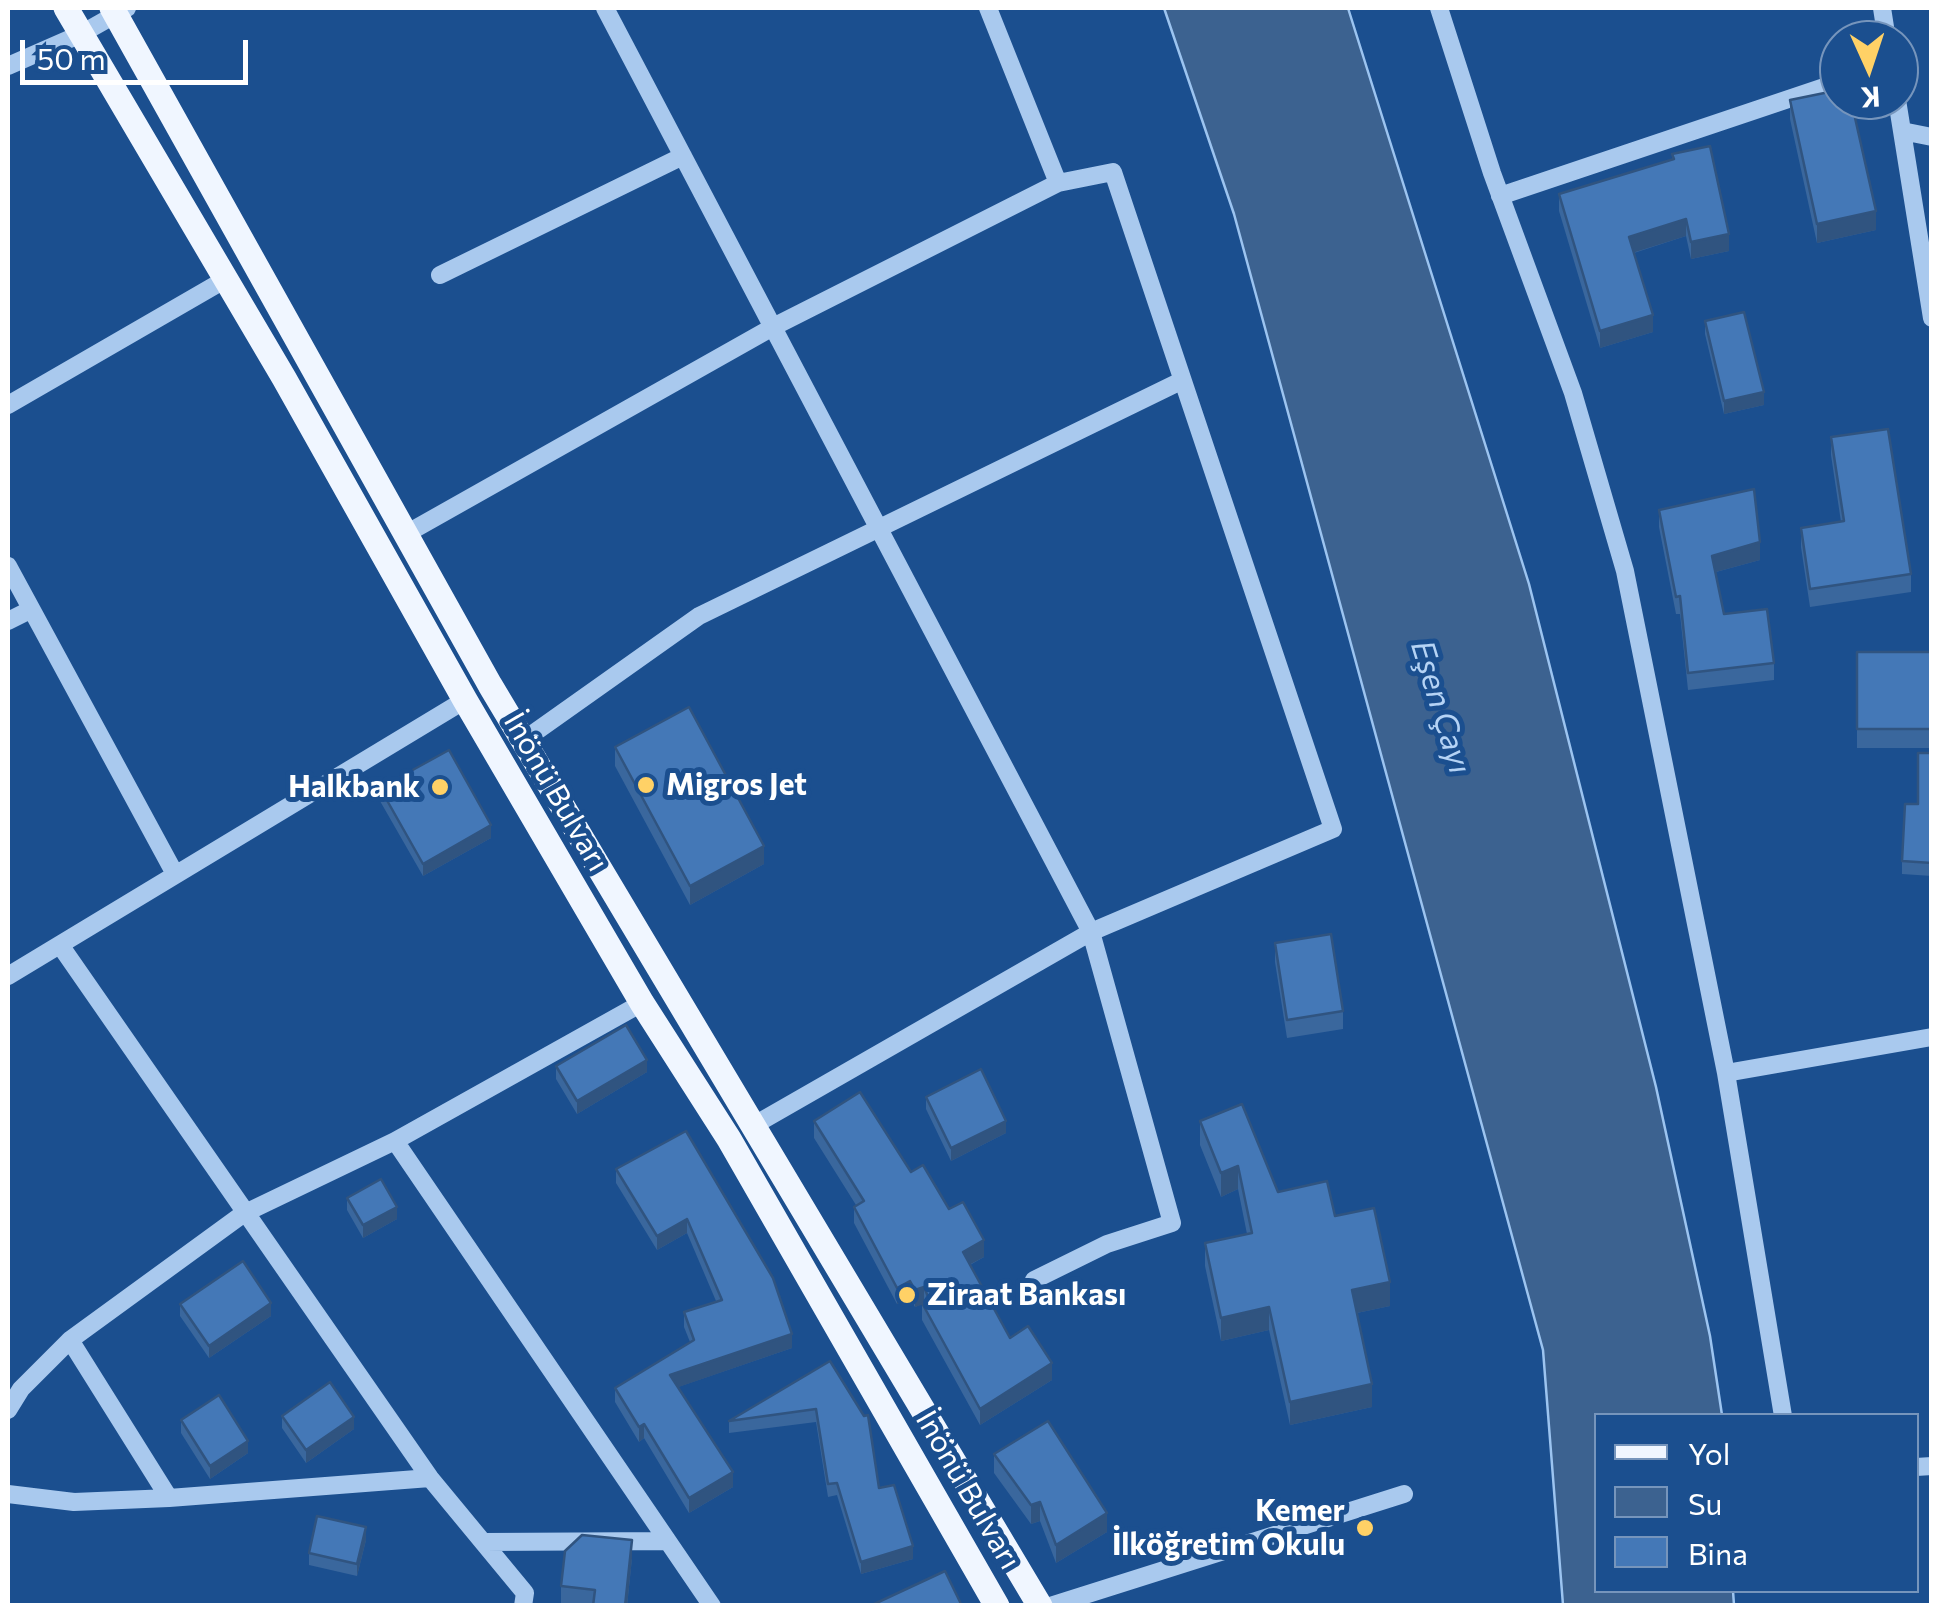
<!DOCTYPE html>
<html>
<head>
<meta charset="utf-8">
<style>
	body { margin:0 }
	#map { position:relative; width:1939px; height:1613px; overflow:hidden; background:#1b4f8f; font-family:Commissioner,sans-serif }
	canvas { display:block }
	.frame { position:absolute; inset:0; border:10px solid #fff; pointer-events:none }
	.legend { position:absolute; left:1594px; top:1413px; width:325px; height:180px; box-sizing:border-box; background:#1b4f8f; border:2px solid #7695bc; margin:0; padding:12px 18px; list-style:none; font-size:30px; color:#fff }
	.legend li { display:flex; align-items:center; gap:20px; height:50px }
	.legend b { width:50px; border:2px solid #7695bc }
	.north { position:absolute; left:1819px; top:20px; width:100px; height:100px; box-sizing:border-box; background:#1b4f8f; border:2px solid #7695bc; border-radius:50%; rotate:177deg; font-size:28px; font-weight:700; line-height:40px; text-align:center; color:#fff }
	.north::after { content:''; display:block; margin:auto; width:35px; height:45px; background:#ffd166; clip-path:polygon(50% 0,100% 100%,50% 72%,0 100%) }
	.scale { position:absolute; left:20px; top:40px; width:228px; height:45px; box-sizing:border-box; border:5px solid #fff; border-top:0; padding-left:12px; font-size:30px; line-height:35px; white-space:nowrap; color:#fff; -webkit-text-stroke:8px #1b4f8f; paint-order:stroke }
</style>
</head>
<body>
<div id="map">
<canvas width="1939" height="1613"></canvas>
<div class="frame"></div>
<ul class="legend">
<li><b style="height:12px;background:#f0f6ff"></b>Yol</li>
<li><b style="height:28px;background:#3c6290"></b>Su</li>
<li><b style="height:28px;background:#4478b7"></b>Bina</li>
</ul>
<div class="north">K</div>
<div class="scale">50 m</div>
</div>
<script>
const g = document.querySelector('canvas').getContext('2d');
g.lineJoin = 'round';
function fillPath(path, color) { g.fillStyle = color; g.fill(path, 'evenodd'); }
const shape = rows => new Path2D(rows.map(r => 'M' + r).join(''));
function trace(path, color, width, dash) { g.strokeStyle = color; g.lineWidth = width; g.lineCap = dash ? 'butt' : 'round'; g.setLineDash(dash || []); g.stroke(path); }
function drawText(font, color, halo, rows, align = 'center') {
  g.font = font + ' Commissioner,sans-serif'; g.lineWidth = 10; g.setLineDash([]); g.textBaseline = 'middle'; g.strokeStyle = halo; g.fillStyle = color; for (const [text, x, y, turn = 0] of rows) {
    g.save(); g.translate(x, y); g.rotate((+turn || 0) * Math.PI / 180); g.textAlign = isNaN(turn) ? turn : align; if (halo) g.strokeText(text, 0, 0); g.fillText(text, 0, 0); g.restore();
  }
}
const water = shape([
	[1164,8,1348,8,1529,584,1656,1087,1710,1336,1722,1415,1596,1416,1596,1590,1733,1591,1734,1605,1563,1605,1543,1350,1234,214,1164,8]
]);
fillPath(water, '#3c6290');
trace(water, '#9cc4f0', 2.5);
trace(shape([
	[605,8,1091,932,1172,1223,1107,1244,1034,1280],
	[988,8,1058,183],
	[1439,8,1492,173,1573,393,1625,571,1726,1073,1783,1416],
	[1882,8,1887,40],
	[8,66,81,34,127,8],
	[1897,100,1932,318],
	[1902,131,1932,137],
	[1500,196,1839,82],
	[440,275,683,156],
	[8,405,226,279],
	[404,535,773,327,1058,183,1113,172,1333,829,1091,932,756,1124],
	[8,566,175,874],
	[8,621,30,610],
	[524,740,699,616,1181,381],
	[60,945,430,1478,525,1593,523,1606],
	[8,976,465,700],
	[1726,1073,1932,1037],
	[395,1141,712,1606],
	[70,1340,169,1498],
	[8,1410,21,1389,70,1340,243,1214,395,1141,642,1003],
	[1916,1467,1932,1466],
	[8,1494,74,1502,169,1498,430,1478],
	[484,1542,667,1541],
	[1050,1606,1404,1494]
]), '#a9c9ee', 18);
trace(shape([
	[66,8,284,378,465,700,642,1003,729,1139,997,1606],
	[112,8,490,685,1040,1606]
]), '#f0f6ff', 25);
fillPath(shape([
	[1790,100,1876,230,1817,243,1790,119],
	[1672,154,1729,251,1691,259,1686,236,1634,253,1653,332,1600,348,1559,211,1559,194,1672,160],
	[1705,321,1764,405,1724,414,1705,334],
	[1831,437,1911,574,1911,592,1810,607,1801,547,1801,528,1841,522,1831,455],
	[1659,510,1760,560,1716,572,1724,614,1774,663,1774,680,1688,690,1680,614,1676,614,1659,527],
	[1857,652,1932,652,1932,748,1857,748],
	[615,747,764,864,690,905,615,766],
	[1932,753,1932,876,1902,874,1902,861],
	[380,788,491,838,423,876,380,801],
	[1275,943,1343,1011,1343,1029,1287,1038,1275,962],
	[556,1066,647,1072,577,1114,556,1079],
	[926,1097,1006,1133,951,1161,926,1109],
	[814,1121,911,1172,949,1209,984,1257,970,1265,1010,1338,1052,1380,980,1425,922,1320,922,1304,915,1307,910,1298,897,1304,854,1223,854,1207,856,1205,814,1138],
	[1200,1121,1278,1192,1335,1216,1390,1306,1357,1313,1372,1407,1290,1425,1269,1330,1221,1341,1205,1266,1205,1243,1247,1234,1238,1189,1221,1197,1200,1145],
	[686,1131,792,1348,678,1387,733,1487,689,1513,644,1438,639,1442,615,1402,615,1388,690,1342,684,1327,684,1312,716,1301,687,1233,657,1250,616,1183,616,1169],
	[347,1198,397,1219,363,1238,347,1210],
	[180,1304,271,1316,209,1358,180,1316],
	[830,1361,879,1488,913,1559,861,1574,837,1495,828,1497,816,1422,729,1433,729,1421],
	[282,1416,354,1429,306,1463,282,1428],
	[181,1420,248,1453,210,1479,181,1433],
	[994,1454,1107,1532,1056,1563,1040,1521,1031,1524,994,1473],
	[366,1540,357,1576,309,1565,309,1553],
	[632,1558,627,1606,561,1605,561,1586]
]), '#3a679d');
fillPath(shape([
	[1876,211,1876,230,1817,243,1817,224],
	[1686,219,1686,236,1629,254,1629,237],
	[1729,234,1729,251,1691,259,1691,242],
	[1653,315,1653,332,1600,348,1600,331],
	[1764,392,1764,405,1724,414,1724,401],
	[1760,542,1760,560,1712,573,1712,556],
	[491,825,491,838,423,876,423,864],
	[764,846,764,864,690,905,690,886],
	[647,1060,647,1072,577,1114,577,1101],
	[1006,1121,1006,1133,951,1161,951,1148],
	[1238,1166,1238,1189,1221,1197,1221,1173],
	[397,1207,397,1219,363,1238,363,1225],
	[687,1219,687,1233,657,1250,657,1236],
	[984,1240,984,1257,963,1268,963,1252],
	[910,1281,910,1298,897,1304,897,1288],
	[1390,1282,1390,1306,1352,1314,1352,1290],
	[924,1287,924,1304,915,1307,915,1290],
	[271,1303,271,1316,209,1358,209,1346],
	[1269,1307,1269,1330,1221,1341,1221,1318],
	[792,1334,792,1348,670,1390,670,1375],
	[1052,1363,1052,1380,980,1425,980,1409],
	[1372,1384,1372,1407,1290,1425,1290,1402],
	[354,1417,354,1429,306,1463,306,1450],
	[644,1424,644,1438,639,1442,639,1427],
	[248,1441,248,1453,210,1479,210,1466],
	[733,1472,733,1487,689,1513,689,1498],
	[1040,1502,1040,1521,1031,1524,1031,1505],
	[1107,1513,1107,1532,1056,1563,1056,1545],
	[366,1527,366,1540,357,1576,357,1564],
	[632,1540,632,1558,627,1606,625,1606],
	[913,1546,913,1559,861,1574,861,1562]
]), '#305480');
const building = shape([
	[1839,90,1839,100,1851,100,1876,211,1817,224,1790,100,1839,90],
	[1710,146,1729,234,1691,242,1686,219,1629,237,1653,315,1600,331,1559,194,1674,159,1672,154,1710,146],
	[1744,312,1764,392,1724,401,1705,321,1744,312],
	[1888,429,1911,574,1810,589,1801,528,1844,521,1831,437,1888,429],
	[1754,489,1760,542,1712,556,1724,614,1767,609,1774,663,1688,673,1680,596,1676,597,1659,510,1754,489],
	[1857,652,1932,652,1932,729,1857,729,1857,652],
	[689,707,764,846,690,886,615,747,689,707],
	[449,750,491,825,423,864,380,788,449,750],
	[1918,753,1932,753,1932,863,1902,861,1905,804,1918,804,1918,753],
	[1331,934,1343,1011,1287,1020,1275,943,1331,934],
	[626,1025,647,1060,577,1101,556,1066,626,1025],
	[981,1069,1006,1121,951,1148,926,1097,981,1069],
	[860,1092,911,1172,923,1165,949,1209,963,1202,984,1240,963,1252,1010,1338,1028,1326,1052,1363,980,1409,922,1303,929,1299,924,1287,915,1290,910,1281,897,1288,854,1207,864,1201,814,1121,860,1092],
	[1242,1104,1278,1192,1327,1181,1335,1216,1374,1208,1390,1282,1352,1290,1372,1384,1290,1402,1269,1307,1221,1318,1205,1243,1252,1233,1238,1166,1221,1173,1200,1121,1242,1104],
	[686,1131,773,1278,792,1334,670,1375,733,1472,689,1498,644,1424,639,1427,615,1388,694,1340,684,1312,722,1300,687,1219,657,1236,616,1169,686,1131],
	[381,1179,397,1207,363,1225,347,1198,381,1179],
	[243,1261,271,1303,209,1346,180,1304,243,1261],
	[830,1361,864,1416,868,1415,879,1488,894,1485,913,1546,861,1562,837,1483,828,1484,816,1409,729,1421,830,1361],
	[330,1382,354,1417,306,1450,282,1416,330,1382],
	[219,1395,248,1441,210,1466,181,1420,219,1395],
	[1048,1421,1107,1513,1056,1545,1040,1502,1031,1505,994,1454,1048,1421],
	[317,1516,366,1527,357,1564,309,1553,317,1516],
	[582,1535,632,1540,625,1606,593,1606,595,1590,561,1586,565,1551,582,1535],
	[945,1571,962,1606,872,1605,945,1571]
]);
fillPath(building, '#4478b7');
trace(building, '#305480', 2.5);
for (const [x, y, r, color] of [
	[646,785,10,"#ffd166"],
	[440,787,10,"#ffd166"],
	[907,1295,10,"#ffd166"],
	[1365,1528,10,"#ffd166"]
]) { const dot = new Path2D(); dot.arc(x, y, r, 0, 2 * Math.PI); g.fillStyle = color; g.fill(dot); trace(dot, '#1b4f8f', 4); }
drawText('bold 30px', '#fff', '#1b4f8f', [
	["Migros Jet",666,785],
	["Halkbank",420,787,"right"],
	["Ziraat Bankası",927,1295],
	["Kemer",1345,1511,"right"],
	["İlköğretim Okulu",1345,1545,"right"]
], 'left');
drawText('30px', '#fff', '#1b4f8f', [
	["İnönü Bulvarı",556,792,60],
	["İnönü Bulvarı",968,1490,60]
]);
drawText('italic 32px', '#b5d3f5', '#1b4f8f', [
	["Eşen Çayı",1441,707,73]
]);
</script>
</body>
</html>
